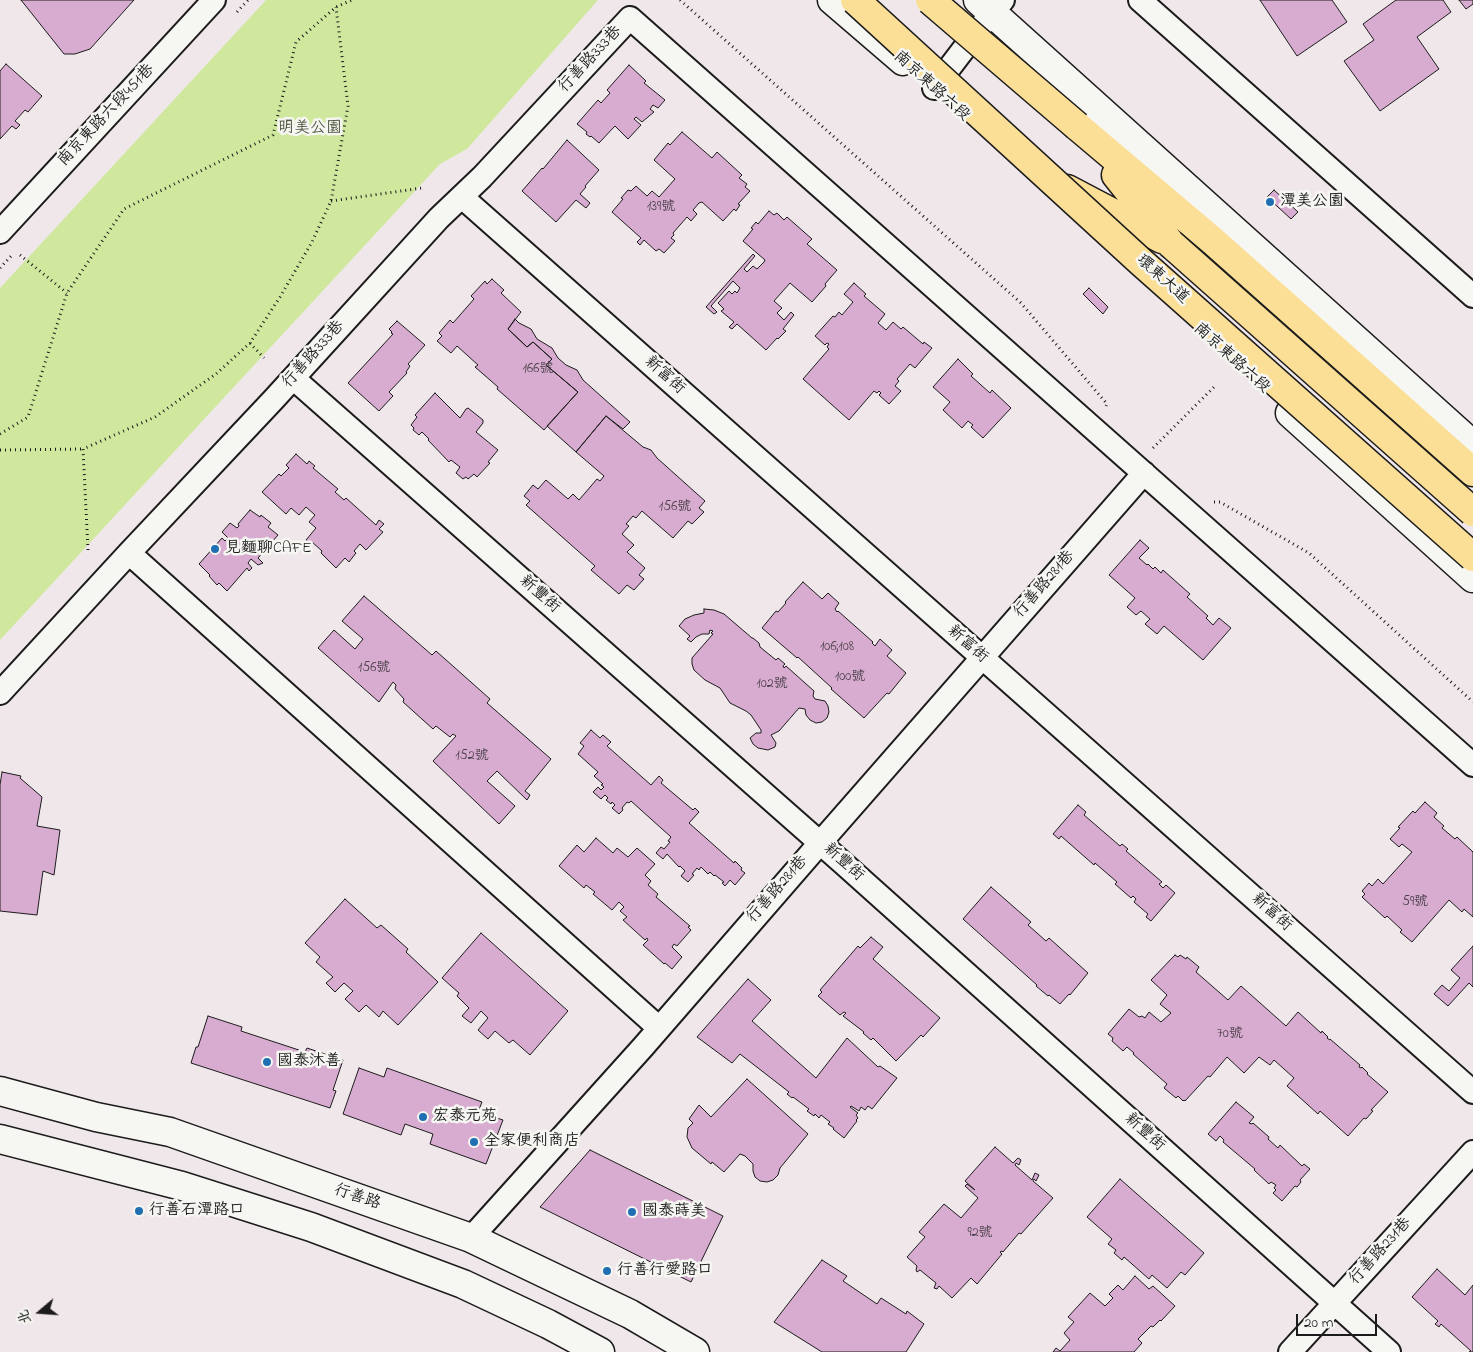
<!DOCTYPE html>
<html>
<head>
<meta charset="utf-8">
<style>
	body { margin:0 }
	#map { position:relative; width:1473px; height:1352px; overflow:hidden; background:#f0e7eb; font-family:"Indie Flower","LXGW WenKai TC",sans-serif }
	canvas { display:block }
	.north { position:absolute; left:15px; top:1287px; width:50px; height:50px; -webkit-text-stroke:4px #f6f6f2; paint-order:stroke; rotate:252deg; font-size:14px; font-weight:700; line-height:20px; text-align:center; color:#1c1c1c }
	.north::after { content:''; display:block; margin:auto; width:18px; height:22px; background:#1c1c1c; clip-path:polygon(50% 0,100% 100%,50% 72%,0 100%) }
	.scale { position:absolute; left:1296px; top:1314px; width:81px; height:22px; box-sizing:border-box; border:2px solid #1c1c1c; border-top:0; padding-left:6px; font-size:15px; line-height:18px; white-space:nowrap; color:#1c1c1c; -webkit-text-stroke:4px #f6f6f2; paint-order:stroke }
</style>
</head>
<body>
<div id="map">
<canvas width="1473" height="1352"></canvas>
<div class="north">北</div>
<div class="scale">20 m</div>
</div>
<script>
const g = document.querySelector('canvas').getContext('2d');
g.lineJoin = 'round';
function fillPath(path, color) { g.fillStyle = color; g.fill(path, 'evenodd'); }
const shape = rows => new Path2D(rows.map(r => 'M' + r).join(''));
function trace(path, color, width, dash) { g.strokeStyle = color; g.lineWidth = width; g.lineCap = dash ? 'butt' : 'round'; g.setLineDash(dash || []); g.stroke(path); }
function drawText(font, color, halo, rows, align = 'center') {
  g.font = font + ' "Indie Flower","LXGW WenKai TC",sans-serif'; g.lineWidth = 5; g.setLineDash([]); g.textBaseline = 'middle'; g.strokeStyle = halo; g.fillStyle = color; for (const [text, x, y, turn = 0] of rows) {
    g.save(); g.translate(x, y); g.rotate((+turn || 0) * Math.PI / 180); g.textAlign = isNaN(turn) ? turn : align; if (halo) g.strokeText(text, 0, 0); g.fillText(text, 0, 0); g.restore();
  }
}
fillPath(shape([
	[266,0,598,0,467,149,440,164,0,640,0,288]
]), '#d0e89e');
const building = shape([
	[21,0,134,0,90,49,75,54,64,54,21,0],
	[1260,0,1332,0,1347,22,1297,56,1260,0],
	[1396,0,1443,0,1451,12,1417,37,1439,69,1380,111,1344,61,1374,40,1363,24,1396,0],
	[1459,0,1473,0,1473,4,1466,9,1459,0],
	[6,64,42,96,28,112,25,110,15,121,20,125,16,129,12,126,0,139,0,71,6,64],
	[629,65,646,81,644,83,665,100,658,108,653,105,650,109,654,112,642,122,636,117,634,119,641,125,628,139,615,126,599,143,591,136,590,137,586,134,587,132,577,124,598,100,601,103,610,93,607,90,629,65],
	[682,132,712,158,717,152,742,175,739,178,747,184,745,187,750,191,738,204,740,205,736,211,734,209,723,221,702,202,699,203,693,210,697,214,691,221,687,217,673,233,674,235,671,238,675,241,664,253,659,249,656,251,644,240,640,245,637,242,641,238,612,212,623,199,621,198,628,190,631,191,636,186,647,196,652,191,659,197,675,179,654,160,668,143,670,145,682,132],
	[567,140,599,170,585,186,586,187,580,194,590,203,586,208,576,200,556,222,522,191,542,168,543,169,567,140],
	[1274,190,1298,212,1291,219,1267,197,1274,190],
	[769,211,774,215,777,213,784,220,787,217,812,239,807,244,837,270,825,284,826,286,812,302,790,283,774,301,782,308,777,313,784,320,791,312,794,315,783,329,786,331,778,339,777,338,766,350,737,324,732,329,729,327,734,322,721,311,724,309,718,303,729,291,732,294,735,291,737,293,740,288,733,281,711,306,717,312,714,314,706,307,753,254,755,256,744,269,747,272,753,266,757,269,764,262,765,260,743,241,753,229,751,228,756,222,758,224,769,211],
	[492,279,504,290,501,293,521,312,508,329,527,347,533,342,552,359,546,365,578,392,544,430,497,389,498,387,475,367,478,365,457,346,451,353,437,341,442,336,439,333,450,320,453,323,474,299,471,296,485,281,487,284,492,279],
	[854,283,866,294,864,296,885,314,878,323,886,330,893,322,901,329,903,327,923,344,924,342,932,348,915,368,910,364,897,379,899,381,895,386,901,391,889,404,879,395,881,393,879,391,877,393,874,391,849,420,803,379,829,349,827,347,829,344,827,343,825,345,815,336,833,316,835,317,839,312,842,315,853,302,844,294,854,283],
	[1089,288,1108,307,1103,314,1083,294,1089,288],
	[515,319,519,323,531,329,537,339,552,348,558,358,566,365,577,370,583,380,630,422,623,429,606,416,576,452,547,426,578,392,546,365,552,359,533,342,527,347,508,329,515,319],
	[397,321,425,345,408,364,410,366,406,372,407,373,389,392,393,396,379,411,348,383,393,334,391,333,392,332,389,329,397,321],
	[958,359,973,374,971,376,990,393,992,390,1011,408,983,438,971,427,973,425,968,421,962,428,943,410,950,402,933,387,958,359],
	[435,393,460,418,466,409,468,408,483,420,483,423,476,432,498,450,488,462,490,463,477,477,474,474,468,479,466,477,463,479,456,473,460,467,451,460,449,462,428,440,429,439,422,432,419,435,413,430,414,428,411,425,417,417,415,415,435,393],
	[606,416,643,447,651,450,657,458,705,501,699,508,704,512,692,524,688,521,673,538,642,511,636,518,633,516,626,524,629,526,622,534,634,545,627,552,645,568,639,575,644,579,634,590,627,585,619,594,591,570,595,566,526,505,530,501,524,496,533,485,538,489,546,480,568,499,573,494,579,500,597,479,600,481,604,476,576,452,606,416],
	[296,454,307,464,309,461,315,466,313,468,338,489,335,492,344,500,346,498,376,525,379,520,384,524,379,529,383,532,366,550,360,544,354,551,356,553,349,562,345,558,336,568,321,553,322,551,312,542,311,544,306,540,316,528,309,522,315,515,306,507,299,515,291,508,286,514,262,492,279,474,281,476,289,468,286,465,296,454],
	[250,510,260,517,261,515,271,523,268,527,278,535,258,558,263,563,258,565,251,559,248,563,252,568,249,571,247,568,227,591,219,583,217,585,209,576,210,575,199,564,222,538,225,541,228,538,222,532,230,523,237,528,239,526,238,524,250,510],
	[1140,540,1149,548,1139,558,1147,565,1148,564,1153,569,1155,567,1161,573,1163,570,1190,594,1187,597,1208,616,1206,618,1213,625,1219,618,1231,628,1203,660,1164,626,1157,634,1145,624,1150,619,1141,611,1136,615,1127,607,1135,598,1109,575,1140,540],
	[803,582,822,599,828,593,839,603,835,609,837,612,838,611,873,642,872,643,875,646,880,639,892,650,887,656,906,673,889,694,887,693,864,718,831,689,832,688,798,657,797,658,762,628,776,611,778,612,786,603,785,602,803,582],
	[364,596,432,655,436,651,490,699,487,703,551,759,525,791,530,795,527,800,497,771,487,781,515,806,499,824,433,761,456,736,453,734,450,737,436,726,433,729,403,702,404,699,395,689,396,685,393,682,379,702,318,648,334,630,355,649,363,639,342,621,364,596],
	[704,609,714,610,724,614,752,638,753,638,759,643,760,647,776,660,778,658,785,664,783,666,784,668,786,666,814,691,813,696,815,699,825,701,828,706,829,712,827,718,822,722,816,723,810,720,806,715,805,709,799,708,779,731,771,735,776,743,775,747,768,750,758,748,753,744,750,738,756,733,761,733,761,730,751,715,746,711,730,703,720,688,705,680,694,670,692,664,692,658,713,634,711,633,713,631,710,630,709,634,702,634,696,637,691,642,687,639,690,636,679,626,685,619,694,615,704,613,704,609],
	[591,730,600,738,603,735,611,742,607,746,651,785,659,776,663,780,661,783,693,810,695,808,699,812,689,823,734,863,735,861,742,868,741,870,745,873,735,885,730,880,725,886,722,883,724,882,715,875,714,876,710,872,708,874,701,867,699,870,697,868,692,874,694,875,688,882,681,876,685,871,680,866,679,867,667,854,663,859,656,853,661,847,664,849,670,842,668,841,671,837,631,801,629,803,627,802,622,808,623,810,619,814,612,808,615,805,612,802,611,804,606,800,608,798,605,795,601,799,593,792,598,787,601,790,604,787,601,785,603,784,594,776,598,772,578,754,584,746,580,743,591,730],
	[2,772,21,776,20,778,42,797,37,826,60,830,54,875,43,871,37,915,0,911,0,785,2,772],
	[1425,802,1437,813,1434,817,1444,826,1442,828,1455,839,1457,837,1473,852,1473,917,1464,909,1462,912,1449,900,1412,942,1400,932,1402,930,1387,916,1385,918,1362,897,1365,894,1362,891,1369,883,1372,886,1378,879,1383,884,1412,852,1402,844,1399,847,1390,839,1400,828,1398,827,1413,811,1415,813,1425,802],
	[1078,805,1086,812,1084,815,1120,846,1122,844,1128,849,1126,851,1162,882,1159,884,1163,888,1166,885,1175,893,1151,921,1146,917,1148,914,1134,902,1136,899,1133,896,1131,898,1115,884,1117,882,1095,863,1094,865,1061,836,1059,839,1053,834,1078,805],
	[596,838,613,853,617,848,628,857,637,848,655,864,645,875,651,881,648,885,658,894,656,897,690,926,688,927,691,930,677,946,674,944,672,947,682,957,672,969,665,963,664,964,643,945,648,940,647,938,645,940,623,920,627,917,620,911,624,907,619,902,612,910,593,894,595,892,586,885,584,888,559,866,577,845,584,852,596,838],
	[991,887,1031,922,1028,925,1046,941,1049,938,1088,973,1070,995,1069,994,1060,1004,1049,995,1048,996,1036,986,1037,985,963,919,991,887],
	[345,899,377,928,381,925,408,949,406,952,438,982,398,1025,383,1011,379,1017,366,1005,359,1012,345,999,353,991,344,983,335,992,326,983,333,977,316,962,320,957,305,943,345,899],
	[481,933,568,1011,530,1055,513,1040,509,1043,495,1031,488,1039,478,1030,488,1018,481,1011,471,1023,462,1016,469,1008,457,996,459,993,442,978,481,933],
	[871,937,883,947,873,959,940,1018,923,1037,921,1035,896,1061,873,1038,871,1040,863,1033,864,1032,843,1016,846,1013,844,1012,840,1015,818,996,822,992,820,990,858,946,860,948,871,937],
	[1473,946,1473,987,1469,983,1448,1006,1434,994,1442,985,1449,991,1460,978,1451,970,1473,946],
	[1175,955,1178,957,1180,955,1186,959,1187,957,1199,967,1196,972,1228,1000,1241,986,1286,1026,1298,1012,1321,1033,1322,1031,1328,1037,1327,1038,1330,1040,1330,1039,1360,1065,1359,1067,1361,1068,1362,1067,1368,1073,1367,1074,1388,1092,1371,1110,1373,1111,1366,1119,1364,1118,1348,1136,1320,1111,1318,1114,1287,1086,1294,1078,1274,1060,1270,1065,1259,1057,1244,1073,1227,1057,1210,1077,1208,1076,1185,1101,1184,1100,1183,1101,1178,1096,1176,1098,1164,1088,1167,1084,1133,1054,1134,1053,1127,1047,1123,1051,1112,1041,1113,1038,1108,1034,1129,1009,1139,1017,1142,1016,1145,1018,1149,1012,1161,1022,1171,1013,1160,1004,1167,995,1151,980,1175,955],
	[748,979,771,1000,752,1021,816,1078,847,1038,878,1067,880,1066,897,1078,872,1109,868,1106,865,1110,861,1107,859,1111,851,1106,850,1107,858,1113,856,1115,858,1118,856,1120,857,1121,844,1138,833,1129,834,1128,828,1124,830,1122,821,1115,819,1118,815,1114,814,1116,807,1111,809,1109,793,1097,792,1098,787,1094,789,1092,740,1054,732,1063,697,1037,748,979],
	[208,1016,242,1027,241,1031,305,1052,307,1048,343,1060,333,1090,336,1091,330,1108,191,1063,196,1047,198,1047,208,1016],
	[359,1068,384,1077,387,1068,482,1102,478,1112,503,1120,486,1164,430,1144,433,1134,405,1124,401,1135,343,1114,359,1068],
	[747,1079,808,1134,780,1168,778,1175,773,1180,767,1182,760,1181,755,1177,753,1171,753,1164,745,1156,740,1154,724,1172,712,1162,711,1164,692,1148,687,1137,688,1128,693,1123,689,1119,699,1105,711,1117,747,1079],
	[1236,1102,1254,1117,1249,1123,1252,1124,1253,1123,1269,1137,1268,1139,1278,1148,1280,1145,1302,1166,1304,1164,1310,1169,1300,1180,1301,1182,1297,1187,1295,1186,1282,1201,1273,1193,1276,1190,1274,1188,1276,1185,1271,1182,1269,1184,1254,1170,1255,1169,1223,1142,1224,1140,1220,1136,1216,1141,1208,1134,1236,1102],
	[995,1147,1013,1163,1018,1158,1021,1160,1019,1165,1016,1163,1015,1165,1032,1180,1035,1173,1039,1175,1036,1181,1034,1179,1033,1181,1053,1198,1021,1234,1019,1233,1003,1252,1002,1251,1000,1252,1002,1254,977,1284,971,1278,952,1298,939,1286,937,1289,934,1288,936,1283,920,1270,917,1272,916,1270,917,1266,907,1257,925,1237,919,1232,944,1204,961,1218,978,1198,965,1186,967,1184,975,1190,965,1181,995,1147],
	[590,1150,723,1216,691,1282,540,1207,590,1150],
	[1120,1179,1204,1253,1185,1275,1181,1272,1167,1288,1152,1275,1149,1279,1124,1257,1122,1260,1114,1253,1116,1250,1108,1244,1112,1239,1087,1217,1120,1179],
	[822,1260,847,1276,843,1281,877,1304,881,1298,906,1314,907,1311,924,1324,906,1352,822,1352,774,1322,822,1260],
	[1437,1269,1465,1295,1473,1285,1473,1352,1469,1352,1471,1351,1441,1324,1439,1327,1435,1324,1438,1321,1412,1297,1437,1269],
	[1135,1276,1149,1289,1153,1286,1175,1306,1161,1321,1160,1320,1153,1327,1151,1326,1138,1339,1142,1343,1134,1352,1053,1352,1056,1348,1060,1351,1070,1340,1064,1333,1074,1322,1068,1317,1090,1293,1105,1306,1113,1298,1109,1294,1118,1285,1123,1290,1135,1276]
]);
fillPath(building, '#d8acd0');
trace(building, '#1c1c1c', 1);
const street = shape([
	[1140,0,1473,296],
	[934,88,992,12,1003,0],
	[462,197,1473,1092],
	[0,232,214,0],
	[293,378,844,864,1389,1352],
	[129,553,659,1028],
	[0,693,129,553,274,399,439,218,482,177,630,18,1473,765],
	[471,1238,643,1047,820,843,1144,473],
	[1290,1352,1473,1152]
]);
const secondary = shape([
	[832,0,903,61],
	[978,0,1473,445],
	[1290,413,1473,578],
	[0,1091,96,1117,170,1132,471,1238,630,1314,695,1352],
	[0,1139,182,1186,311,1227,463,1284,548,1324,600,1352]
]);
const highway = shape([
	[1077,126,1213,241,1473,472],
	[1116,175,1171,244],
	[1067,189,1162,239]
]);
trace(street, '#1c1c1c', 26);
trace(secondary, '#1c1c1c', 31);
trace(highway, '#1c1c1c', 31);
trace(shape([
	[680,0,1021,303,1107,404,1106,406],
	[237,12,248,0],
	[331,201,422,188],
	[20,255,67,293],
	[0,268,12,255],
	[250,343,264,358],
	[0,434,28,417,67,293,124,209,273,135,296,42,336,7,352,0],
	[1153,448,1214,387],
	[0,450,83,449],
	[1214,502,1220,502,1309,553,1473,702],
	[88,550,83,449,155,417,216,374,250,343,280,297,312,242,331,201,348,106,336,7]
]), '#1c1c1c', 3, [1, 4]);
trace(street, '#f6f6f2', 22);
trace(secondary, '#f6f6f2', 28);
trace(highway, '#fbdf96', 28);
const highwayBridge = shape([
	[855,0,1141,262,1473,557],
	[930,0,1077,126],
	[1171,244,1473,512]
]);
trace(highwayBridge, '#1c1c1c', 31, []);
trace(highwayBridge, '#fbdf96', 28);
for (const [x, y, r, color] of [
	[1270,202,5,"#1f6fb2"],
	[215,549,5,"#1f6fb2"],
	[267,1062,5,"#1f6fb2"],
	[423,1117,5,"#1f6fb2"],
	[474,1142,5,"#1f6fb2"],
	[139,1211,5,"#1f6fb2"],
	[632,1212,5,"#1f6fb2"],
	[607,1271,5,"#1f6fb2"]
]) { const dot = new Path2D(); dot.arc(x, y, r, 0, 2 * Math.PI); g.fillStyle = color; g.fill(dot); trace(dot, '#f6f6f2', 2); }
drawText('14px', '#4b4049', null, [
	["139號",661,208],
	["166號",538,370],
	["156號",675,508],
	["106;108",837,648],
	["156號",374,669],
	["100號",850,678],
	["102號",772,685],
	["152號",472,757],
	["59號",1415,903],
	["70號",1230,1035],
	["92號",980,1234]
]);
drawText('16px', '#1c1c1c', '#f6f6f2', [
	["行善路333巷",591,60,-47],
	["南京東路六段",931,87,42],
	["南京東路六段451巷",107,116,-47],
	["環東大道",1162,280,42],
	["行善路333巷",314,355,-48],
	["南京東路六段",1231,359,42],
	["新富街",664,376,42],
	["行善路281巷",1045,585,-49],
	["新豐街",539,595,41],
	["新富街",967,645,41],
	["新豐街",843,863,42],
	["行善路281巷",778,890,-49],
	["新富街",1271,913,42],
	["新豐街",1144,1133,42],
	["行善路",357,1198,19],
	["行善路231巷",1381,1252,-48]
]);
drawText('16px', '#525943', '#f6f6f2', [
	["明美公園",310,129]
]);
drawText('16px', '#1c1c1c', '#f6f6f2', [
	["潭美公園",1280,202],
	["見麵聊CAFE",225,549],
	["國泰沐善",277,1062],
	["宏泰元苑",433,1117],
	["全家便利商店",484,1142],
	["行善石潭路口",149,1211],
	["國泰蒔美",642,1212],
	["行善行愛路口",617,1271]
], 'left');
</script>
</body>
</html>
